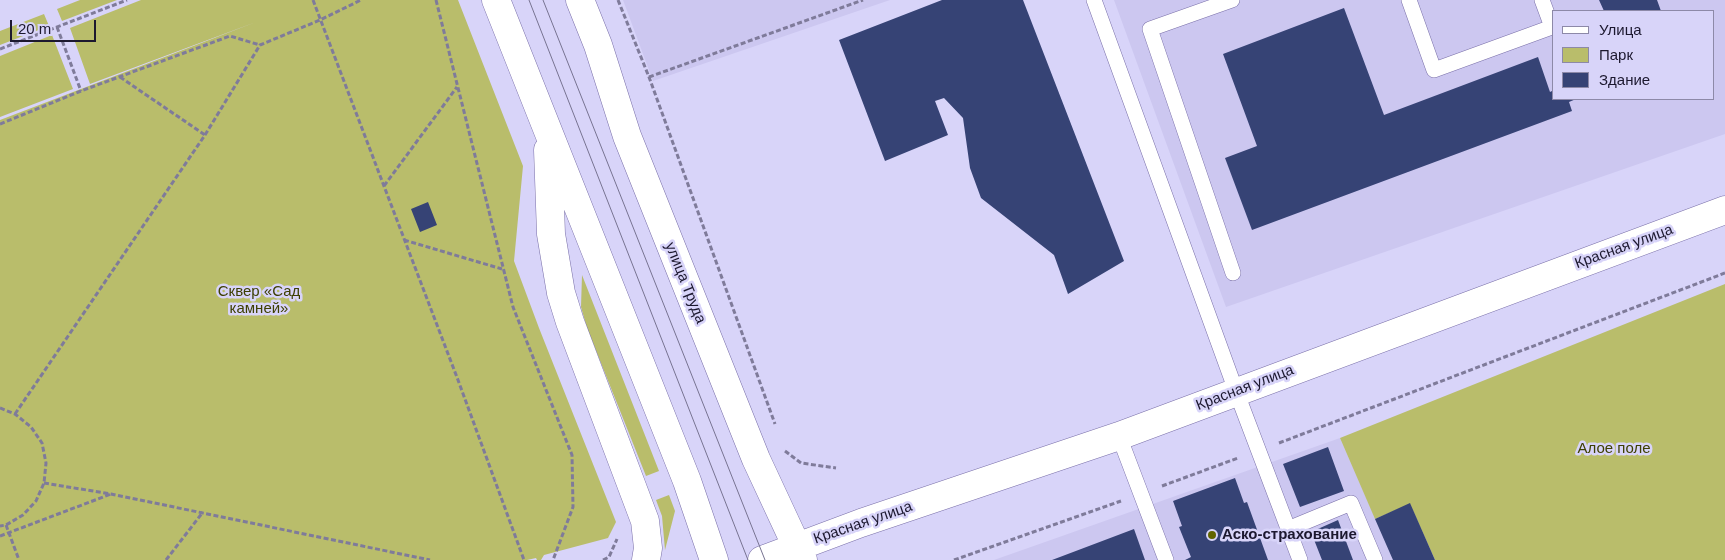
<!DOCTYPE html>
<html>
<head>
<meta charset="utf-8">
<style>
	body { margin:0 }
	#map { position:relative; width:1725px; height:560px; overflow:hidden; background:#d8d4f9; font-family:Arial,sans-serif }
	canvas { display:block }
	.legend { position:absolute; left:1552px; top:10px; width:162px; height:90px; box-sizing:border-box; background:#d8d4f9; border:1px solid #8d89a8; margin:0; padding:6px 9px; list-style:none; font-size:15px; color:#1c182f }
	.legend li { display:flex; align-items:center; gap:10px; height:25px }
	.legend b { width:25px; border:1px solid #8d89a8 }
	.scale { position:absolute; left:10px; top:20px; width:86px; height:22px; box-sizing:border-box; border:2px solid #1c182f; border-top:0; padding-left:6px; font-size:15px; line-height:18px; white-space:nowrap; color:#1c182f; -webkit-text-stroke:4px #d8d4f9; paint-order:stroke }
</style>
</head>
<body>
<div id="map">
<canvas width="1725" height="560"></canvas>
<ul class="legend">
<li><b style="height:6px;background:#fff"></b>Улица</li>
<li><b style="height:14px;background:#b9bd6b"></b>Парк</li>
<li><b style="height:14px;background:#364375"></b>Здание</li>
</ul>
<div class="scale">20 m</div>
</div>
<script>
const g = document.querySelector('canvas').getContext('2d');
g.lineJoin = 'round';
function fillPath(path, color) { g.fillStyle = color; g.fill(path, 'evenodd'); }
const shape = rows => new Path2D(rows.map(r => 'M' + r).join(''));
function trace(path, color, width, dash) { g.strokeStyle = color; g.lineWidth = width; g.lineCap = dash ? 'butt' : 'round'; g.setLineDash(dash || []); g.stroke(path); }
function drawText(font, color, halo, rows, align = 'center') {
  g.font = font + ' Arial,sans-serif'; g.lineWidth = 5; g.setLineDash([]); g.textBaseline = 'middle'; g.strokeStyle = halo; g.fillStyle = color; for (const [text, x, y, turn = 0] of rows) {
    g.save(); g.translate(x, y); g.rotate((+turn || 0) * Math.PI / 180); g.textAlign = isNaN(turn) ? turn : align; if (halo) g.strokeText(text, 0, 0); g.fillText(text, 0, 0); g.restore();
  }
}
fillPath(shape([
	[623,0,890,0,653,81],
	[1114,0,1725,0,1725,134,1226,307],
	[1554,11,1714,11,1714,99,1554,99],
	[1340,438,1375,518,1410,503,1435,560,994,560]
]), '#ccc7f0');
fillPath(shape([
	[80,0,117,0,62,21,57,9],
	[141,0,458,0,523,166,514,261,539,328,616,522,608,538,544,555,541,560,537,560,536,558,527,560,0,560,0,120,256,22,90,84,70,28],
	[44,14,49,26,0,45,0,31],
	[52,35,73,89,0,117,0,56],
	[582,275,659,471,646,476,587,328,581,307],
	[1725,284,1725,560,1435,560,1410,504,1375,519,1340,438],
	[669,495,675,511,665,550,662,516,656,500]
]), '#b9bd6b');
fillPath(shape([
	[942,0,1023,0,1124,261,1068,294,1054,255,981,198,970,168,963,118,944,98,935,101,948,135,885,161,839,40],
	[1599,0,1657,0,1661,11,1604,11],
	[1344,8,1384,115,1538,57,1550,92,1554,90,1554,99,1576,99,1569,102,1572,111,1252,230,1225,158,1257,146,1223,54],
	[428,202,437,225,420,232,411,209],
	[1328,447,1344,491,1300,507,1283,464],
	[1235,478,1244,503,1247,502,1268,560,1185,560,1191,557,1179,527,1182,526,1173,501],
	[1410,503,1435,560,1393,560,1375,519],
	[1338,520,1353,560,1322,560,1311,532],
	[1134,529,1145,560,1052,560]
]), '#364375');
const service = shape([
	[1094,0,1236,391,1300,560],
	[1232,0,1150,29,1233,273],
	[1409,0,1434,70,1552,27,1542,0],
	[1119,436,1166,560],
	[1288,529,1351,503,1375,560]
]);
const secondary = shape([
	[496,0,687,481,714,560],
	[580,0,598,45,627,136,756,459,803,560],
	[548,150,551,234,561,293,570,322,645,521,648,548,646,560],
	[762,560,861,523,1119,436,1725,210]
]);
trace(service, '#7a70a9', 16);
trace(secondary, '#7a70a9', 29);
trace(shape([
	[313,0,458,380,524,560],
	[436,0,513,307,572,455,573,507,553,560],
	[618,0,649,77,775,424],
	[57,27,81,91],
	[0,49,127,0],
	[120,77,205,135],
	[649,77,863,0],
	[0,124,81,91,230,36,260,45],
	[384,186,457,87],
	[404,240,502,269],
	[0,408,15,414,31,427,42,443,46,463,44,483,36,501,23,515,6,525,0,526],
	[15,414,205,135,260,45,320,20,361,0],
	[1279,443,1725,273],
	[785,451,801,463,836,468],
	[44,483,111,494,430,560],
	[1162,486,1238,458],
	[6,525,19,560],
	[0,536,111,494],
	[166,560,203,512],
	[603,560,609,557,617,539],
	[954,560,1121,501]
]), '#7f7b9a', 3, [5, 2.5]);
trace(service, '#fff', 15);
trace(secondary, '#fff', 28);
trace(shape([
	[529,0,748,560],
	[543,0,765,560]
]), '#777391', 1);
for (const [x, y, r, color] of [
	[1212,535,5,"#626500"]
]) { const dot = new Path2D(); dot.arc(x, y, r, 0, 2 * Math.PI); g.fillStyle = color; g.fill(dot); trace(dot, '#d8d4f9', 2); }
drawText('15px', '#1c182f', '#d8d4f9', [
	["Красная улица",1624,247,-20],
	["улица Труда",685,283,68],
	["Красная улица",1245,388,-21],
	["Красная улица",863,523,-19]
]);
drawText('15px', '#3d3f02', '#d8d4f9', [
	["Сквер «Сад",259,292],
	["камней»",259,309],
	["Алое поле",1614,449]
]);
drawText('bold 15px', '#1c182f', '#d8d4f9', [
	["Аско-страхование",1222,535]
], 'left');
</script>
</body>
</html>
